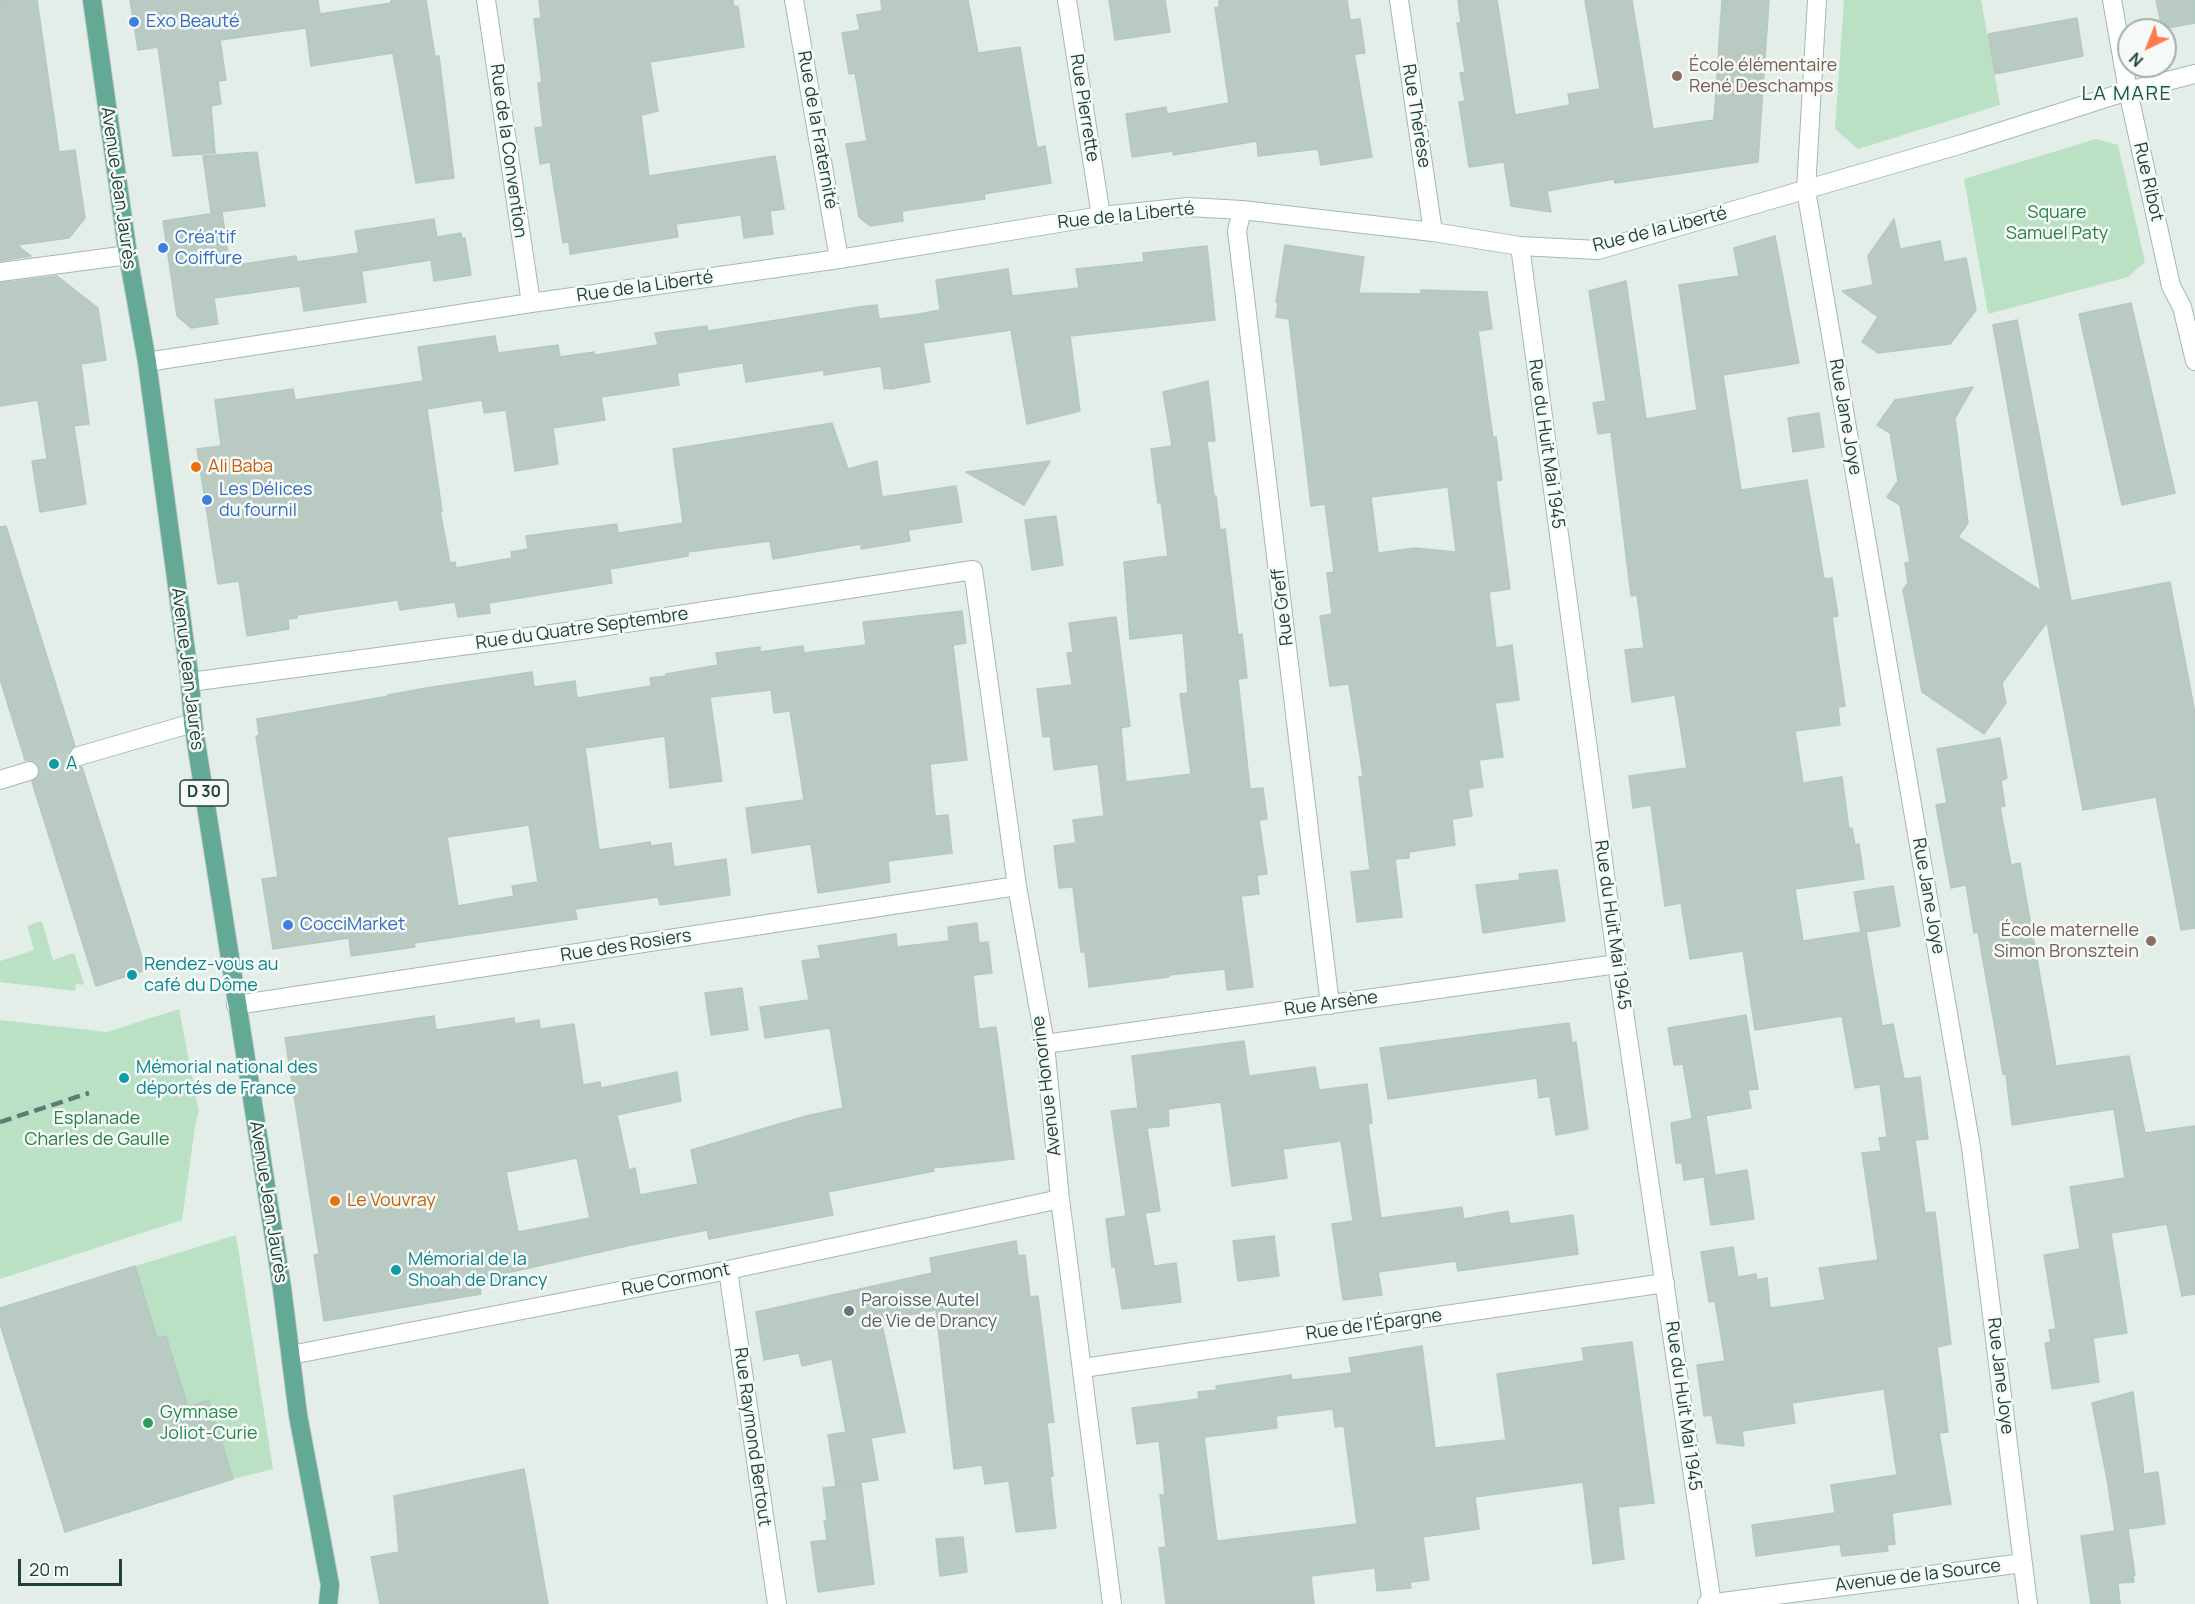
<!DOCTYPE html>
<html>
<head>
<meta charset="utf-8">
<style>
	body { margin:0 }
	#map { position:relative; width:2195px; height:1604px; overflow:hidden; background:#e3eee9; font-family:Manrope,sans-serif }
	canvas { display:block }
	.north { position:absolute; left:2117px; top:18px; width:60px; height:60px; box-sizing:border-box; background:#f5faf7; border:2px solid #a0b0ab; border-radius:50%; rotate:223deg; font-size:16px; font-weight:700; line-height:24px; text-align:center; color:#214239 }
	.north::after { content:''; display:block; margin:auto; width:21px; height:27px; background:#fe7b52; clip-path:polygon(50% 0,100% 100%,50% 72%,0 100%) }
	.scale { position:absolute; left:18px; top:1559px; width:104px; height:27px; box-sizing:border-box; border:3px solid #214239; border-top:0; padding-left:8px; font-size:18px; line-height:21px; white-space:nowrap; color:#214239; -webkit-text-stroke:4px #f5faf7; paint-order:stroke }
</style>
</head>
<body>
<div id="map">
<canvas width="2195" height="1604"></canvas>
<div class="north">N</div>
<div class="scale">20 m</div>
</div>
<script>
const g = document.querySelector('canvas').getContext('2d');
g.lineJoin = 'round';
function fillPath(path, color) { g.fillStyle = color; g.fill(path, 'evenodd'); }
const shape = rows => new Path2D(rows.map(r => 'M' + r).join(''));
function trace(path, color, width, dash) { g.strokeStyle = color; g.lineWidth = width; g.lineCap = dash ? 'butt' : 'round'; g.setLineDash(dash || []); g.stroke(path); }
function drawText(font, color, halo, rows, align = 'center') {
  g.font = font + ' Manrope,sans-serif'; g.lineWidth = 5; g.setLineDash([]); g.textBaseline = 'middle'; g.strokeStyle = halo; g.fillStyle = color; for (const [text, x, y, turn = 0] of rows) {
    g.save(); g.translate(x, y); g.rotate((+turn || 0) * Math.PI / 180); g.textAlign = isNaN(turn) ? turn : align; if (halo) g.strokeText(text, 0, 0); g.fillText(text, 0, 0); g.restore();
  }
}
fillPath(shape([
	[1844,0,1981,0,2000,105,1858,149,1835,129],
	[2096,139,2118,145,2145,262,2128,277,1988,314,1964,179],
	[42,921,53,960,74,953,84,983,82,985,76,983,75,991,0,982,0,961,34,950,27,926],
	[179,1009,199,1112,196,1120,182,1220,0,1279,0,1020,107,1032],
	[236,1235,273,1469,233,1479,65,1532,0,1324,0,1308]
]), '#bbe1c5');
const building = shape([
	[0,0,37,0,59,152,75,150,85,218,69,238,17,245,31,256,0,261,0,0],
	[130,0,318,0,320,14,391,3,391,0,426,0,435,56,439,56,454,178,416,183,393,53,311,66,306,28,220,40,226,80,218,81,221,104,211,106,215,153,173,156,158,47,138,50,130,0],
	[539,0,733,0,734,7,738,6,744,47,650,62,658,111,641,115,649,176,775,156,784,209,770,211,773,234,744,238,741,215,676,224,678,237,570,254,569,242,563,243,550,162,540,164,535,128,543,127,538,83,542,83,534,19,541,18,539,0],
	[881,0,968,0,978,53,1020,47,1037,148,1045,146,1051,183,984,194,985,199,902,211,903,221,870,226,859,217,846,144,867,141,855,73,849,74,842,33,860,30,857,15,882,11,881,0],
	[1109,0,1165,0,1170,32,1115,40,1109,0],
	[1219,0,1347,0,1350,20,1360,19,1365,53,1354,54,1372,157,1321,165,1318,149,1258,156,1257,141,1173,155,1173,151,1132,157,1126,114,1166,107,1167,114,1229,103,1215,8,1219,7,1219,0],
	[1458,0,1497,0,1515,115,1570,105,1568,94,1600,89,1585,0,1632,0,1653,129,1714,120,1722,0,1769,0,1758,162,1615,183,1614,179,1547,191,1551,212,1511,206,1504,162,1469,167,1459,102,1465,101,1460,73,1465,72,1457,23,1461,23,1458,0],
	[2156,0,2195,0,2195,23,2162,29,2156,0],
	[2077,18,2083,56,1995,74,1988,34,2077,18],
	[257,152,265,206,211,213,203,156,257,152],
	[222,212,230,266,296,256,297,262,359,253,366,302,304,311,300,286,214,298,218,324,191,328,177,316,163,221,222,212],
	[434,219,437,237,461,233,462,239,465,238,471,275,434,281,431,260,362,271,355,231,434,219],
	[1894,219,1900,249,1940,241,1944,262,1966,258,1976,310,1950,344,1878,353,1862,342,1878,317,1842,291,1873,285,1868,256,1894,219],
	[1775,236,1799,363,1723,375,1741,490,1807,480,1824,579,1832,578,1838,616,1832,617,1845,706,1838,707,1840,725,1795,731,1803,783,1842,777,1849,829,1852,828,1855,845,1859,844,1864,879,1795,889,1803,941,1861,932,1854,892,1893,886,1900,926,1866,932,1882,1026,1893,1024,1904,1079,1920,1077,1928,1139,1915,1140,1925,1213,1935,1212,1951,1344,1937,1347,1948,1432,1939,1433,1951,1504,1892,1513,1895,1544,1887,1545,1888,1551,1842,1556,1840,1544,1756,1556,1752,1525,1835,1513,1831,1485,1897,1475,1884,1389,1792,1403,1795,1423,1742,1431,1744,1446,1717,1443,1712,1415,1704,1416,1697,1365,1725,1361,1715,1301,1709,1302,1701,1252,1733,1247,1738,1277,1756,1274,1757,1280,1767,1278,1770,1308,1825,1300,1819,1268,1878,1260,1862,1153,1881,1151,1879,1138,1887,1137,1880,1084,1855,1088,1842,1016,1755,1030,1743,951,1690,959,1681,903,1665,906,1651,805,1633,808,1629,776,1687,768,1675,695,1632,702,1625,650,1644,648,1637,595,1631,596,1611,432,1598,434,1593,403,1606,401,1589,291,1626,281,1646,419,1697,410,1679,285,1739,276,1734,248,1775,236],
	[1285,245,1364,257,1359,293,1421,294,1421,290,1487,292,1492,329,1478,331,1493,438,1496,437,1502,480,1496,481,1510,589,1489,592,1496,648,1512,645,1519,700,1495,703,1503,757,1479,760,1483,787,1468,789,1472,816,1452,819,1455,845,1409,852,1409,858,1395,859,1402,917,1357,922,1351,872,1370,870,1359,777,1363,776,1349,684,1330,686,1320,616,1332,614,1327,573,1334,572,1325,504,1311,506,1289,319,1276,317,1278,303,1276,302,1285,245],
	[1448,487,1456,552,1415,548,1378,553,1371,497,1448,487],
	[1207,246,1215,320,1070,336,1080,411,1027,424,1011,330,923,343,930,382,890,389,889,388,884,389,881,366,824,375,824,370,746,382,743,363,677,373,679,385,601,397,605,420,553,428,558,464,515,471,506,410,484,413,482,400,427,409,442,511,440,511,450,563,455,562,456,568,512,558,511,552,528,549,526,536,617,524,618,533,683,523,673,449,832,423,848,469,877,461,882,497,956,486,962,522,908,530,910,541,861,549,861,544,773,559,770,541,732,546,688,552,688,556,610,569,612,583,489,603,490,613,458,617,455,602,400,610,398,600,297,615,297,618,288,619,289,629,247,636,239,581,218,584,197,449,221,446,215,400,293,389,295,400,423,381,418,347,495,336,498,353,558,345,560,357,594,352,595,355,658,345,655,333,707,326,708,331,859,307,877,305,879,319,913,315,940,310,936,280,1008,269,1012,296,1079,288,1076,269,1144,262,1143,253,1207,246],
	[57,276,98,308,106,360,81,364,89,424,74,426,86,504,40,512,32,461,47,459,38,400,0,406,0,283,57,276],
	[2131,303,2175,493,2122,505,2079,314,2131,303],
	[2017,320,2071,601,2170,582,2195,713,2195,928,2181,930,2156,797,2083,810,2047,622,2002,683,2006,703,1984,734,1922,692,1903,590,1908,583,1905,563,1910,562,1900,505,1887,497,1898,481,1890,433,1877,425,1895,400,1973,387,1955,418,1968,523,1958,537,2041,591,1993,325,2017,320],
	[1208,381,1215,441,1207,441,1214,496,1216,496,1220,530,1225,529,1238,635,1242,634,1247,678,1238,679,1250,789,1263,788,1267,819,1259,820,1267,874,1257,875,1259,894,1241,896,1253,987,1227,990,1225,969,1169,975,1169,977,1089,987,1085,952,1081,952,1073,887,1059,888,1054,846,1076,843,1073,820,1104,816,1098,764,1054,770,1050,736,1043,737,1037,689,1072,685,1067,653,1073,652,1069,623,1116,617,1130,726,1121,728,1126,782,1191,774,1180,694,1188,693,1183,633,1130,639,1124,562,1168,556,1161,502,1158,503,1151,449,1172,446,1163,392,1208,381],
	[1819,413,1824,447,1793,452,1788,418,1819,413],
	[1050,461,1024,505,966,472,1050,461],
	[1056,516,1063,565,1032,570,1025,520,1056,516],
	[6,526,75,746,68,753,68,760,76,767,82,767,146,970,96,986,32,782,40,774,39,767,32,760,25,760,0,679,0,527,6,526],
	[962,611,966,643,953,645,967,760,930,764,935,816,948,815,952,853,888,861,890,882,818,893,811,844,752,853,746,808,804,800,790,711,774,713,771,690,710,697,722,781,670,788,665,736,585,748,599,850,650,842,651,846,671,843,674,867,726,859,730,895,660,905,658,897,575,909,577,919,414,943,415,947,351,956,349,938,273,949,262,879,278,877,256,736,259,736,257,719,389,696,388,695,426,688,532,672,534,687,575,681,577,698,651,686,650,678,666,676,666,674,718,665,716,653,760,647,760,652,803,646,804,653,866,645,863,622,962,611],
	[529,825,538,882,512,886,514,896,458,906,447,837,529,825],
	[2000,738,2007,778,2001,781,2005,806,2000,807,2011,865,2020,863,2022,875,2056,1066,2129,1056,2145,1133,2195,1126,2195,1294,2182,1296,2167,1224,2111,1233,2127,1333,2093,1338,2099,1382,2052,1389,2045,1343,2051,1342,2049,1330,2056,1329,2044,1255,2080,1249,2070,1187,2125,1178,2114,1109,2012,1125,2006,1074,2003,1074,1978,932,1974,933,1966,885,1951,888,1936,805,1947,803,1937,749,2000,738],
	[1557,870,1565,921,1483,933,1476,885,1520,880,1519,874,1557,870],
	[977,923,979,943,988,942,992,973,973,975,979,1029,996,1027,1014,1159,933,1168,934,1171,828,1192,833,1215,709,1239,707,1230,631,1245,498,1275,499,1280,479,1284,481,1294,324,1321,314,1255,319,1254,285,1038,434,1016,436,1030,514,1018,515,1024,539,1020,540,1029,574,1024,583,1085,600,1082,601,1088,677,1072,681,1101,617,1115,629,1170,635,1168,640,1195,698,1184,691,1150,806,1116,843,1108,830,1028,765,1038,760,1007,809,1000,802,961,821,958,818,946,896,934,897,947,949,941,948,927,977,923],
	[577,1158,590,1218,518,1232,506,1172,577,1158],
	[742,988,748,1030,711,1035,705,993,742,988],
	[1746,1015,1758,1089,1748,1090,1751,1108,1692,1118,1683,1064,1674,1065,1668,1028,1746,1015],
	[1569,1023,1572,1043,1576,1042,1588,1129,1556,1135,1550,1096,1539,1098,1537,1078,1388,1099,1380,1048,1569,1023],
	[1244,1041,1249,1076,1315,1067,1319,1090,1367,1084,1372,1123,1368,1124,1381,1218,1462,1207,1464,1219,1508,1211,1510,1224,1573,1215,1578,1254,1458,1271,1456,1261,1378,1272,1382,1295,1343,1300,1332,1224,1353,1221,1341,1141,1283,1149,1287,1178,1232,1186,1221,1102,1168,1109,1169,1126,1147,1128,1160,1211,1145,1213,1154,1266,1176,1263,1181,1302,1122,1309,1115,1266,1112,1267,1106,1219,1126,1216,1111,1111,1138,1108,1132,1056,1244,1041],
	[1706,1116,1715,1175,1684,1180,1682,1163,1676,1163,1671,1123,1706,1116],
	[1747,1170,1754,1219,1711,1225,1704,1177,1747,1170],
	[1274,1236,1279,1276,1238,1281,1233,1241,1274,1236],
	[1016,1241,1018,1256,1025,1255,1030,1297,1038,1296,1054,1422,1047,1423,1053,1476,1050,1476,1056,1528,1016,1532,1009,1481,985,1484,982,1465,954,1469,936,1310,881,1320,905,1432,871,1438,878,1480,836,1486,828,1435,846,1432,832,1359,802,1366,799,1353,764,1360,756,1312,932,1273,930,1258,1016,1241],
	[135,1266,157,1338,166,1336,188,1407,209,1400,233,1479,65,1532,0,1324,0,1308,135,1266],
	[1632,1342,1654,1503,1618,1507,1624,1559,1593,1564,1583,1482,1475,1497,1479,1529,1423,1537,1429,1580,1410,1582,1411,1588,1377,1591,1375,1568,1311,1576,1314,1604,1166,1604,1159,1548,1166,1547,1160,1495,1165,1495,1159,1441,1137,1444,1132,1408,1199,1399,1198,1392,1217,1390,1216,1386,1291,1375,1292,1380,1352,1373,1349,1358,1422,1346,1435,1448,1506,1440,1497,1374,1584,1361,1582,1348,1632,1342],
	[1333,1409,1335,1427,1344,1426,1357,1524,1217,1541,1204,1437,1277,1428,1276,1416,1333,1409],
	[2133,1392,2144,1474,2158,1472,2165,1524,2128,1529,2135,1575,2133,1576,2134,1582,2118,1583,2120,1604,2091,1604,2081,1536,2115,1531,2107,1479,2092,1403,2133,1392],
	[524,1469,548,1604,380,1604,371,1557,399,1552,394,1496,524,1469],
	[861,1483,874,1584,818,1592,811,1542,827,1540,824,1521,827,1520,823,1488,861,1483],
	[963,1537,967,1572,940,1576,936,1539,963,1537]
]);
fillPath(building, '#b8cac2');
trace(building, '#b5c9c0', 1.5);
trace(shape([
	[29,771,79,756]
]), '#bcccc6', 18, [18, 9]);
const street = shape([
	[486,0,531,303],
	[794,0,839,259],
	[1067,0,1101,216],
	[1399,0,1433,232],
	[1817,0,1806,190,1971,1147,2028,1604],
	[2112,0,2128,91,2171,286,2182,307,2195,361],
	[1242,210,1237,231,1330,1005],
	[1520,246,1617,964,1712,1604],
	[0,272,128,255],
	[190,682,581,630,973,570,1017,886,1045,1044,1060,1199,1112,1604],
	[79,756,193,723],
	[0,780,29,771],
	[236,1005,1017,886],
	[1045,1044,1617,964],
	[728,1270,777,1604],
	[291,1355,728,1270,1060,1199],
	[1083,1368,1665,1283],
	[1707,1604,2023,1563]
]);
const secondary = shape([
	[147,362,531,303,839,259,1101,216,1188,207,1242,210,1433,232,1520,246,1598,250,1962,144,2128,91,2195,74]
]);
const primary = shape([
	[92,0,128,255,147,362,190,682,193,723,282,1288,298,1415,330,1585,328,1604]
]);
trace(street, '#a5b7b1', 20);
trace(secondary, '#a1bbb2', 20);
trace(primary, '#c1cac8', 20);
trace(street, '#fff', 18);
trace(secondary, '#fff', 18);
trace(primary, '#64a896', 18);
trace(shape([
	[0,1122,89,1093]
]), '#5c7d74', 4.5, [12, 6]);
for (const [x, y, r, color] of [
	[134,22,6,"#3f7fe0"],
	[1677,76,6,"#8d6e63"],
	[163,248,6,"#3f7fe0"],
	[196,467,6,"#e8710a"],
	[207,500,6,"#3f7fe0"],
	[54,764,6,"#0f9aa8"],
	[288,925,6,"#3f7fe0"],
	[2151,941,6,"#8d6e63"],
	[132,975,6,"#0f9aa8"],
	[124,1078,6,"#0f9aa8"],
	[335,1201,6,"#e8710a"],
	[396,1270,6,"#0f9aa8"],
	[849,1311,6,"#6b7280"],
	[148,1423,6,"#2e9e5b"]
]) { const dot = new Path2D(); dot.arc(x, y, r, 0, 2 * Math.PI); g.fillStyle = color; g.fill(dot); trace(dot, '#f5faf7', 2); }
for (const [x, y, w] of [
	[204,793,48]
]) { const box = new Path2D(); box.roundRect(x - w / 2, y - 13, w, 26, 4.5); g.fillStyle = '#f5faf7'; g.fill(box); trace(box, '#214239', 1.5); }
drawText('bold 16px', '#214239', null, [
	["D 30",204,793]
]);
drawText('18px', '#366cbe', '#f5faf7', [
	["Exo Beauté",146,22],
	["Créa'tif",175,238],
	["Coiffure",175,259],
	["Les Délices",219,490],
	["du fournil",219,511],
	["CocciMarket",300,925]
], 'left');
drawText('18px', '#785e54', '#f5faf7', [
	["École élémentaire",1689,66],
	["René Deschamps",1689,87],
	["École maternelle",2139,931,"right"],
	["Simon Bronsztein",2139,952,"right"]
], 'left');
drawText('18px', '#214239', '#f5faf7', [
	["Rue Pierrette",1084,108,81],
	["Rue Thérèse",1416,116,81],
	["Rue de la Fraternité",817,130,80],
	["Rue de la Convention",508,151,82],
	["Rue Ribot",2148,182,77],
	["Avenue Jean Jaurès",118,188,82],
	["Rue de la Liberté",1126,216,-6],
	["Rue de la Liberté",1660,230,-14],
	["Rue de la Liberté",645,287,-8],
	["Rue Jane Joye",1845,417,80],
	["Rue du Huit Mai 1945",1546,444,82],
	["Rue Greff",1283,607,-97],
	["Rue du Quatre Septembre",582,629,-8],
	["Avenue Jean Jaurès",187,669,83],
	["Rue Jane Joye",1928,896,80],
	["Rue du Huit Mai 1945",1612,925,82],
	["Rue des Rosiers",626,946,-9],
	["Rue Arsène",1331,1004,-8],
	["Avenue Honorine",1047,1086,-97],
	["Avenue Jean Jaurès",268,1202,81],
	["Rue Cormont",676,1280,-11],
	["Rue de l'Épargne",1374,1325,-8],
	["Rue Jane Joye",2000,1376,83],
	["Rue du Huit Mai 1945",1683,1406,82],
	["Rue Raymond Bertout",752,1437,82],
	["Avenue de la Source",1918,1576,-7]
]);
drawText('18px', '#277d48', '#f5faf7', [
	["Square",2057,213],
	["Samuel Paty",2057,234],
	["Esplanade",97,1119],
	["Charles de Gaulle",97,1140]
]);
drawText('18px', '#c56008', '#f5faf7', [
	["Ali Baba",208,467],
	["Le Vouvray",347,1201]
], 'left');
drawText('18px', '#0d838f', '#f5faf7', [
	["A",66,764],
	["Rendez-vous au",144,965],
	["café du Dôme",144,986],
	["Mémorial national des",136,1068],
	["déportés de France",136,1089],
	["Mémorial de la",408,1260],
	["Shoah de Drancy",408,1281]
], 'left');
drawText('18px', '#5b616d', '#f5faf7', [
	["Paroisse Autel",861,1301],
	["de Vie de Drancy",861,1322]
], 'left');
drawText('18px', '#27864d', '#f5faf7', [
	["Gymnase",160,1413],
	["Joliot-Curie",160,1434]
], 'left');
g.letterSpacing = '1.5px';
drawText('20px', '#1b5647', '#f5faf7', [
	["LA MARE",2127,94]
]);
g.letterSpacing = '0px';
</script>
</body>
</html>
